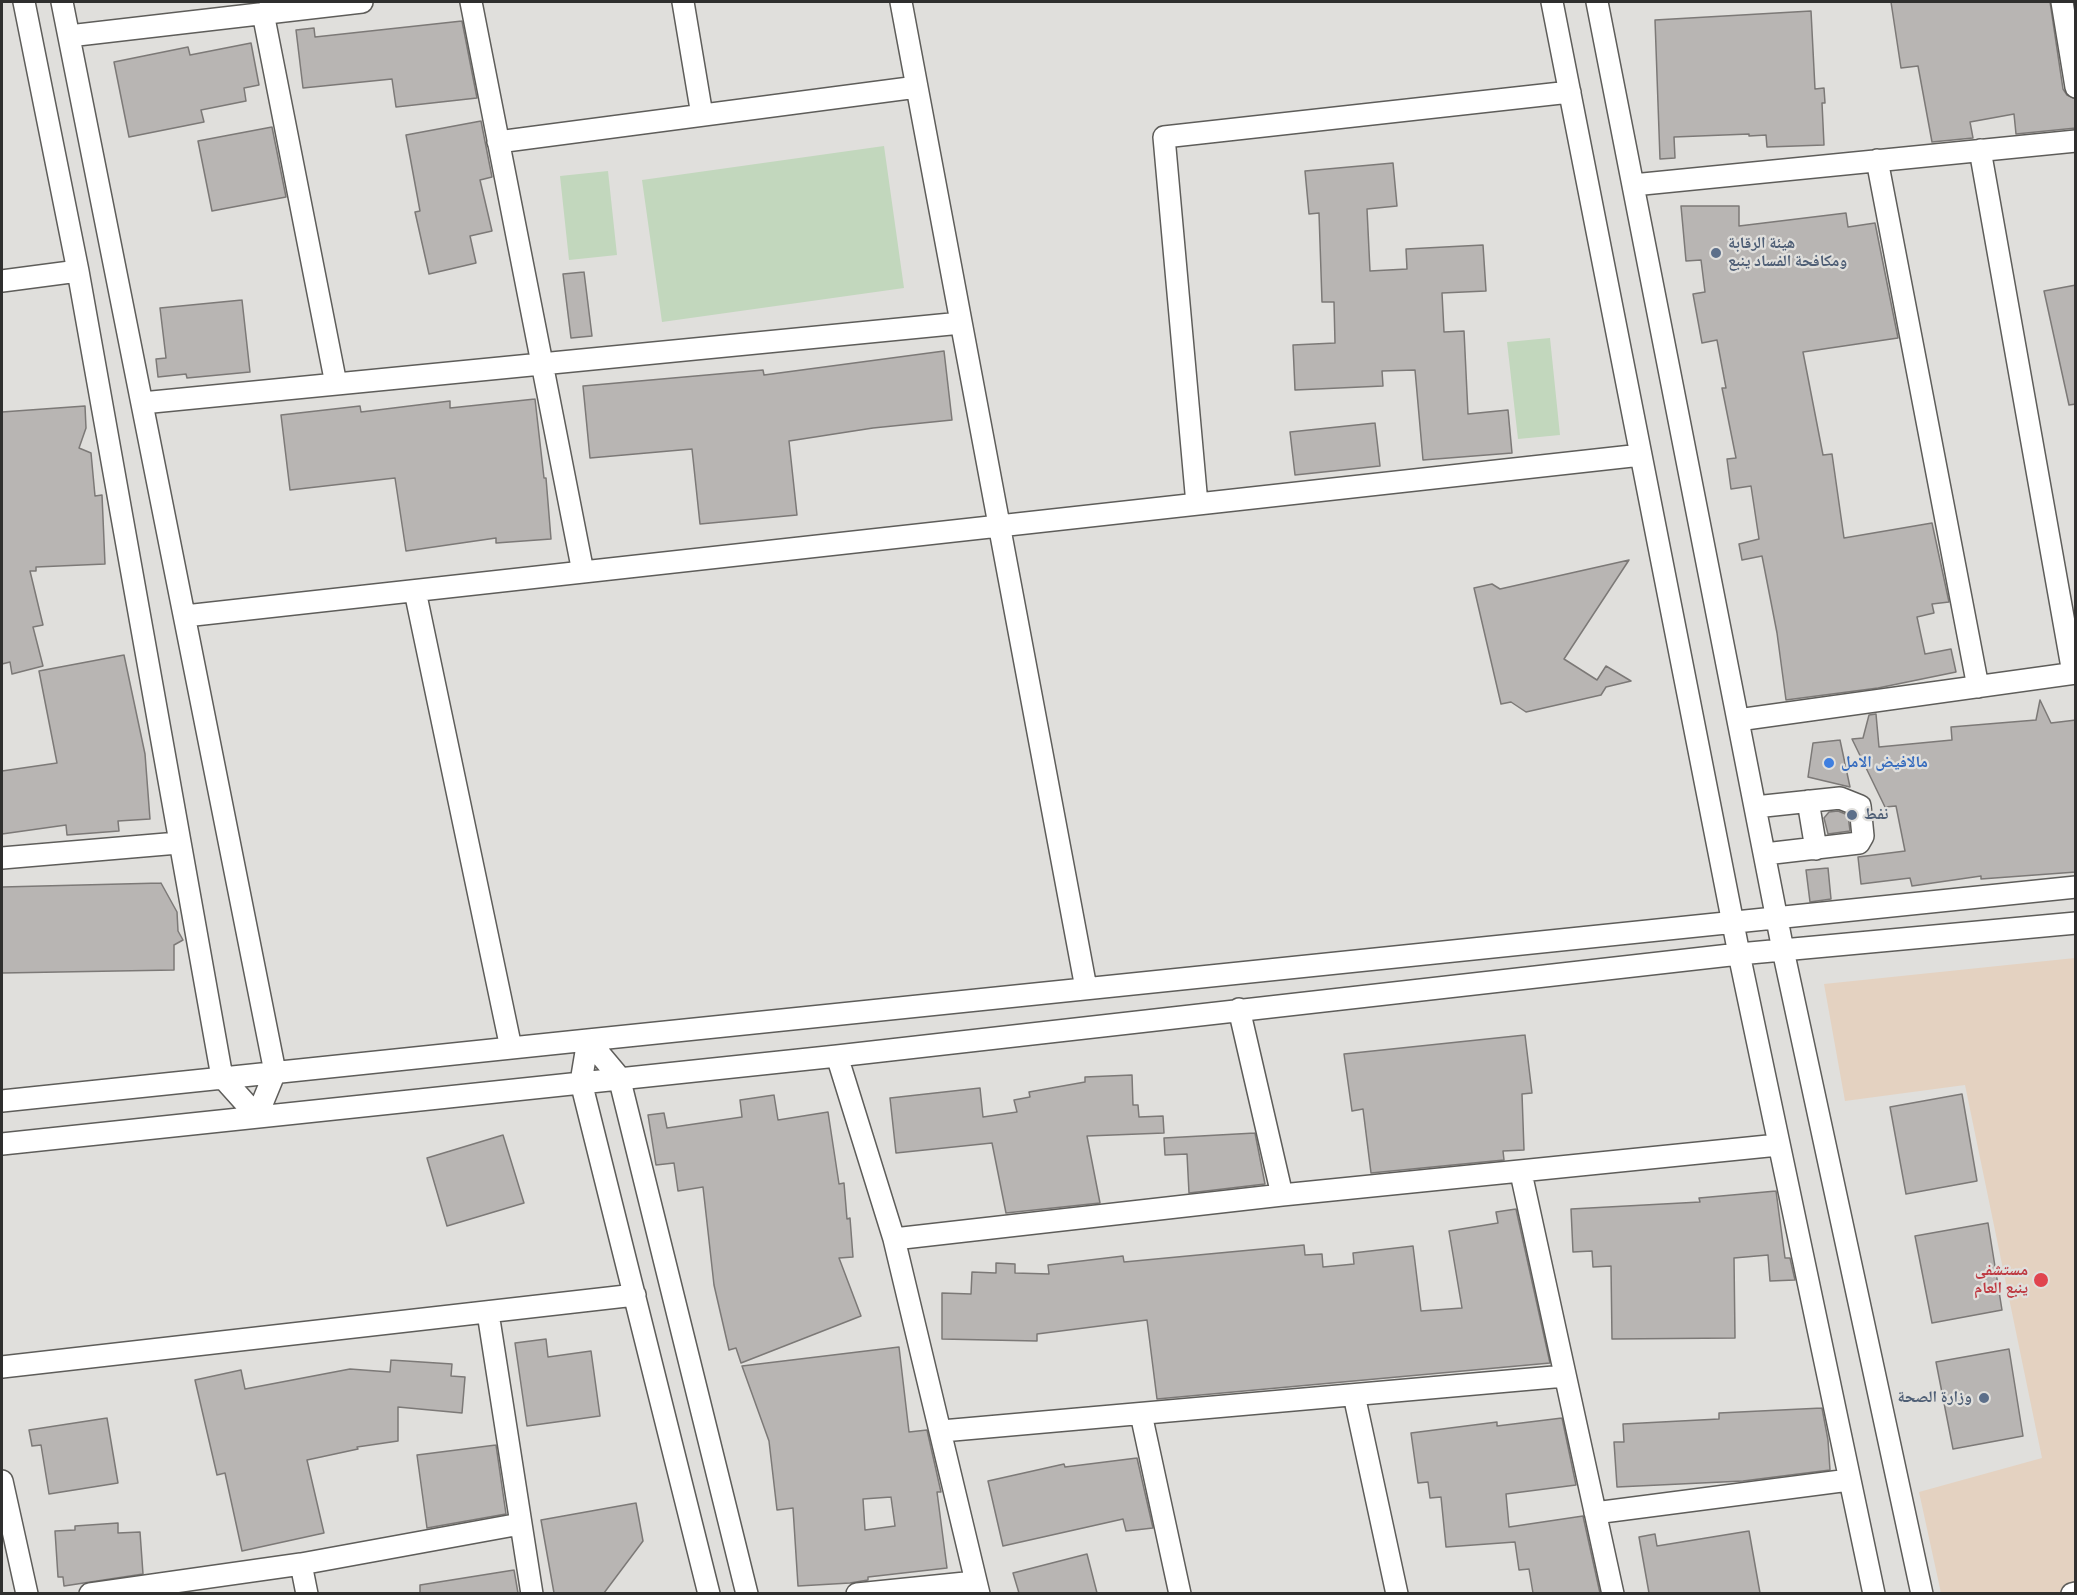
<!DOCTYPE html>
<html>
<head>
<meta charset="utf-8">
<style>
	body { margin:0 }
	#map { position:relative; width:2077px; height:1595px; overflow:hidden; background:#e0dfdc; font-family:"Titillium Web",sans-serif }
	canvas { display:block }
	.frame { position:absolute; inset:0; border:3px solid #2f2f2e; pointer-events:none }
</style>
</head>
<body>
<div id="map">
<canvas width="2077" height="1595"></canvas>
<div class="frame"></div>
</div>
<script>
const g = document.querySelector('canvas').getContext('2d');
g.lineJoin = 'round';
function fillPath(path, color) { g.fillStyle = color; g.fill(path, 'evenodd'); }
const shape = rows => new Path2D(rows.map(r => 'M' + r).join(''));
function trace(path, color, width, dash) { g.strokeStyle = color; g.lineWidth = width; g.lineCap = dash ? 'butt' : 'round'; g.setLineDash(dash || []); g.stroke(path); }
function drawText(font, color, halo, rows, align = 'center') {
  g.font = font + ' "Titillium Web","Noto Naskh Arabic",sans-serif'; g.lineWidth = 4.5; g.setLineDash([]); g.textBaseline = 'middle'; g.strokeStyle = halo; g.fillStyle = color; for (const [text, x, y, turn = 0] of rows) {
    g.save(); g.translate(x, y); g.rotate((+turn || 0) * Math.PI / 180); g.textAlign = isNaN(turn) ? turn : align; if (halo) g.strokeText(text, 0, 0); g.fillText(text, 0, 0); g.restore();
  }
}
fillPath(shape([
	[2075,958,2075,1593,1941,1593,1919,1492,2042,1458,1965,1085,1845,1101,1824,984]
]), '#e4d2c1');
fillPath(shape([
	[884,146,904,288,662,322,642,180],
	[608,171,617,255,569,260,560,176],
	[1550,338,1560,435,1518,439,1507,342]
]), '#c2d7bd');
const building = shape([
	[1891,2,2050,2,2063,89,2067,95,2076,99,2076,128,2016,134,2014,114,1970,122,1973,138,1932,142,1918,66,1901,68,1891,2],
	[1811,11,1815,89,1824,88,1825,103,1822,103,1824,145,1767,147,1766,135,1749,136,1749,134,1674,137,1675,158,1660,159,1655,20,1811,11],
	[462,21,477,98,396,107,392,79,303,88,296,30,314,28,315,37,462,21],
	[251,43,259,85,244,88,246,101,201,110,204,122,129,137,114,62,188,47,190,55,251,43],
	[481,121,492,177,480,180,492,231,470,236,476,263,429,274,415,212,420,211,406,135,481,121],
	[272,127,286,197,212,211,198,141,272,127],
	[1393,163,1397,206,1367,209,1370,271,1407,269,1406,249,1483,245,1486,291,1442,293,1444,332,1464,331,1468,414,1508,410,1512,453,1423,460,1415,370,1382,371,1383,386,1295,390,1293,345,1335,343,1334,302,1322,302,1319,213,1309,214,1305,171,1393,163],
	[1681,206,1739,206,1739,226,1846,213,1848,227,1875,223,1898,338,1803,352,1823,455,1832,454,1844,538,1932,523,1949,602,1932,604,1934,613,1917,617,1925,654,1951,649,1956,672,1878,688,1786,700,1777,633,1762,556,1742,560,1739,544,1759,539,1751,486,1731,489,1727,459,1736,458,1722,388,1726,388,1717,340,1702,343,1693,294,1705,292,1701,260,1686,261,1681,206],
	[584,272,592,336,571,338,563,274,584,272],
	[2076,285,2076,404,2069,405,2044,291,2076,285],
	[242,300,250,372,187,378,186,374,158,377,156,359,166,358,160,308,242,300],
	[944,351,952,420,873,428,789,441,797,515,700,524,692,449,590,458,583,386,763,370,764,375,944,351],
	[535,399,544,478,546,478,551,539,496,543,496,538,406,551,395,478,290,490,281,415,360,406,361,412,450,401,450,408,535,399],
	[85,406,86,428,79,448,91,453,95,496,102,495,105,564,36,567,36,571,30,571,43,625,33,627,43,666,12,674,10,662,2,664,2,412,85,406],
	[1375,423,1380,466,1295,475,1290,432,1375,423],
	[1629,560,1564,659,1597,680,1606,666,1631,681,1606,687,1601,695,1526,712,1511,702,1501,704,1474,588,1492,584,1500,589,1629,560],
	[124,655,145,754,150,819,118,821,119,831,67,835,66,825,2,834,2,771,57,763,39,671,124,655],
	[2040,700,2051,723,2076,720,2076,872,1981,879,1981,876,1912,886,1910,878,1861,884,1858,857,1905,851,1896,806,1885,807,1852,739,1863,738,1869,715,1876,714,1879,747,1952,740,1951,727,2036,720,2040,700],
	[1840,740,1850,787,1808,777,1813,743,1840,740],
	[1838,811,1848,815,1850,831,1828,834,1824,818,1829,812,1838,811],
	[1828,868,1831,899,1810,902,1806,870,1828,868],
	[161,883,177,912,178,931,183,940,174,945,174,970,2,973,2,887,161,883],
	[1525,1035,1532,1093,1522,1094,1524,1150,1503,1151,1504,1160,1371,1173,1363,1109,1352,1111,1344,1054,1525,1035],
	[1132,1075,1133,1105,1138,1105,1139,1117,1163,1116,1164,1133,1087,1136,1100,1203,1006,1213,992,1143,896,1153,890,1098,980,1088,983,1117,1017,1112,1014,1100,1030,1097,1029,1092,1085,1082,1085,1077,1132,1075],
	[1962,1094,1977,1181,1906,1194,1890,1107,1962,1094],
	[774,1095,778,1120,828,1112,839,1184,844,1183,847,1219,850,1218,853,1257,839,1258,861,1316,741,1363,736,1348,729,1350,714,1285,703,1187,678,1191,674,1163,656,1165,648,1115,664,1113,667,1128,742,1117,740,1100,774,1095],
	[1255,1133,1265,1184,1189,1193,1187,1154,1165,1155,1164,1138,1255,1133],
	[503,1135,524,1203,447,1226,427,1158,503,1135],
	[1776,1191,1785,1258,1790,1258,1795,1280,1770,1281,1768,1255,1734,1258,1735,1338,1612,1339,1611,1266,1593,1267,1592,1251,1573,1252,1571,1209,1700,1202,1699,1198,1776,1191],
	[1516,1209,1550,1363,1157,1399,1147,1320,1037,1334,1037,1341,942,1339,942,1293,971,1294,972,1272,996,1273,996,1263,1015,1264,1015,1273,1049,1274,1048,1265,1123,1256,1124,1262,1304,1245,1305,1255,1322,1254,1323,1267,1354,1264,1353,1253,1413,1246,1421,1311,1462,1308,1449,1231,1498,1223,1496,1212,1516,1209],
	[1988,1223,2002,1310,1932,1323,1915,1236,1988,1223],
	[546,1339,548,1357,591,1351,600,1416,527,1426,515,1343,546,1339],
	[899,1347,909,1432,927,1430,941,1492,937,1492,947,1568,868,1577,868,1580,850,1583,798,1586,793,1508,777,1510,769,1441,742,1366,899,1347],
	[891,1497,895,1526,865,1530,863,1499,891,1497],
	[2009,1349,2023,1436,1953,1449,1936,1362,2009,1349],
	[391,1360,452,1364,451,1376,465,1377,462,1413,398,1407,398,1441,357,1447,358,1449,307,1460,324,1533,242,1551,225,1473,217,1475,195,1380,241,1370,245,1389,350,1369,390,1372,391,1360],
	[1822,1408,1828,1440,1830,1470,1743,1481,1617,1487,1614,1442,1624,1442,1623,1424,1719,1419,1719,1413,1822,1408],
	[107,1418,118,1483,49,1494,41,1445,32,1446,29,1430,107,1418],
	[1562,1418,1576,1485,1506,1494,1509,1527,1583,1516,1600,1593,1533,1593,1529,1569,1519,1570,1515,1542,1446,1547,1441,1497,1430,1498,1428,1482,1418,1483,1411,1433,1497,1422,1497,1426,1562,1418],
	[496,1445,506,1514,427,1528,417,1455,496,1445],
	[1137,1458,1153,1528,1126,1531,1123,1519,1003,1546,988,1481,1064,1464,1065,1467,1137,1458],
	[636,1503,643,1541,604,1593,554,1593,541,1520,636,1503],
	[118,1523,118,1533,140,1532,143,1574,64,1586,63,1577,58,1577,55,1531,75,1530,75,1526,118,1523],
	[1749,1531,1760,1593,1649,1593,1639,1537,1655,1534,1657,1546,1749,1531],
	[1087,1554,1097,1593,1019,1593,1013,1573,1087,1554],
	[514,1570,518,1593,420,1593,420,1585,514,1570]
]);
fillPath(building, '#b8b5b3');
trace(building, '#7c7977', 1.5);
const minor = shape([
	[24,2,78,271,222,1077,257,1116,275,1072,62,2],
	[471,2,583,572],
	[683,2,702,115],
	[901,2,1086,988],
	[1552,2,1739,954,2076,923],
	[1597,2,1783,950,1922,1594],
	[2062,2,2076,87],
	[263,13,336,384],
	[69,36,362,2],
	[498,142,917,87],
	[1980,150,2073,673],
	[1877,160,1978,687],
	[1633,185,2076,141],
	[2,281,78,271],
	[142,403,961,323],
	[1197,504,1164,137,1570,92],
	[415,591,511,1048],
	[185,616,1641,455],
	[1738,720,2076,673],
	[1808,801,1816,849],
	[1755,807,1840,798,1860,806,1863,836,1859,843,1765,854],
	[2,858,178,843],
	[1239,1009,1282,1195],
	[837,1056,894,1239,979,1594],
	[2,1101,588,1040,619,1077,747,1594],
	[2,1144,837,1056,1739,954,1874,1594],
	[1521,1173,1613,1594],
	[894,1239,1282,1195,1778,1145],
	[488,1313,532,1594],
	[2,1367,635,1295],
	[1354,1395,1397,1594],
	[1141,1414,1180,1594],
	[942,1431,1565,1376],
	[2,1481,27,1594],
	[1595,1513,1849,1480],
	[301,1564,307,1594],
	[90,1594,301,1564,520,1524],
	[709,1594,581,1082,588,1040,2076,887],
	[857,1594,975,1582],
	[2072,1594,2076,1593]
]);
trace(minor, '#5e5d5a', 24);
trace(minor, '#fff', 21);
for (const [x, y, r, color] of [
	[1716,253,6,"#5c6f8a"],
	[1829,763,6,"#3f7fe0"],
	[1852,815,6,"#5c6f8a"],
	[2041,1280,8,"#e0444e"],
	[1984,1398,6,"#5c6f8a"]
]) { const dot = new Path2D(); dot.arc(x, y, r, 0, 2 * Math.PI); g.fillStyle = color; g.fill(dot); trace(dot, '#e0dfdc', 2); }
drawText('bold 16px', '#4e5e75', '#e0dfdc', [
	["هيئة الرقابة",1728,244],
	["ومكافحة الفساد ينبع",1728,262],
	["نفط",1864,815],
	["وزارة الصحة",1972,1398,"right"]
], 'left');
drawText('bold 16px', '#366cbe', '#e0dfdc', [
	["مالافيض الامل",1841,763]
], 'left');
drawText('bold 16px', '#be3a42', '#e0dfdc', [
	["مستشفى",2028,1271],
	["ينبع العام",2028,1289]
], 'right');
</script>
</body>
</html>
